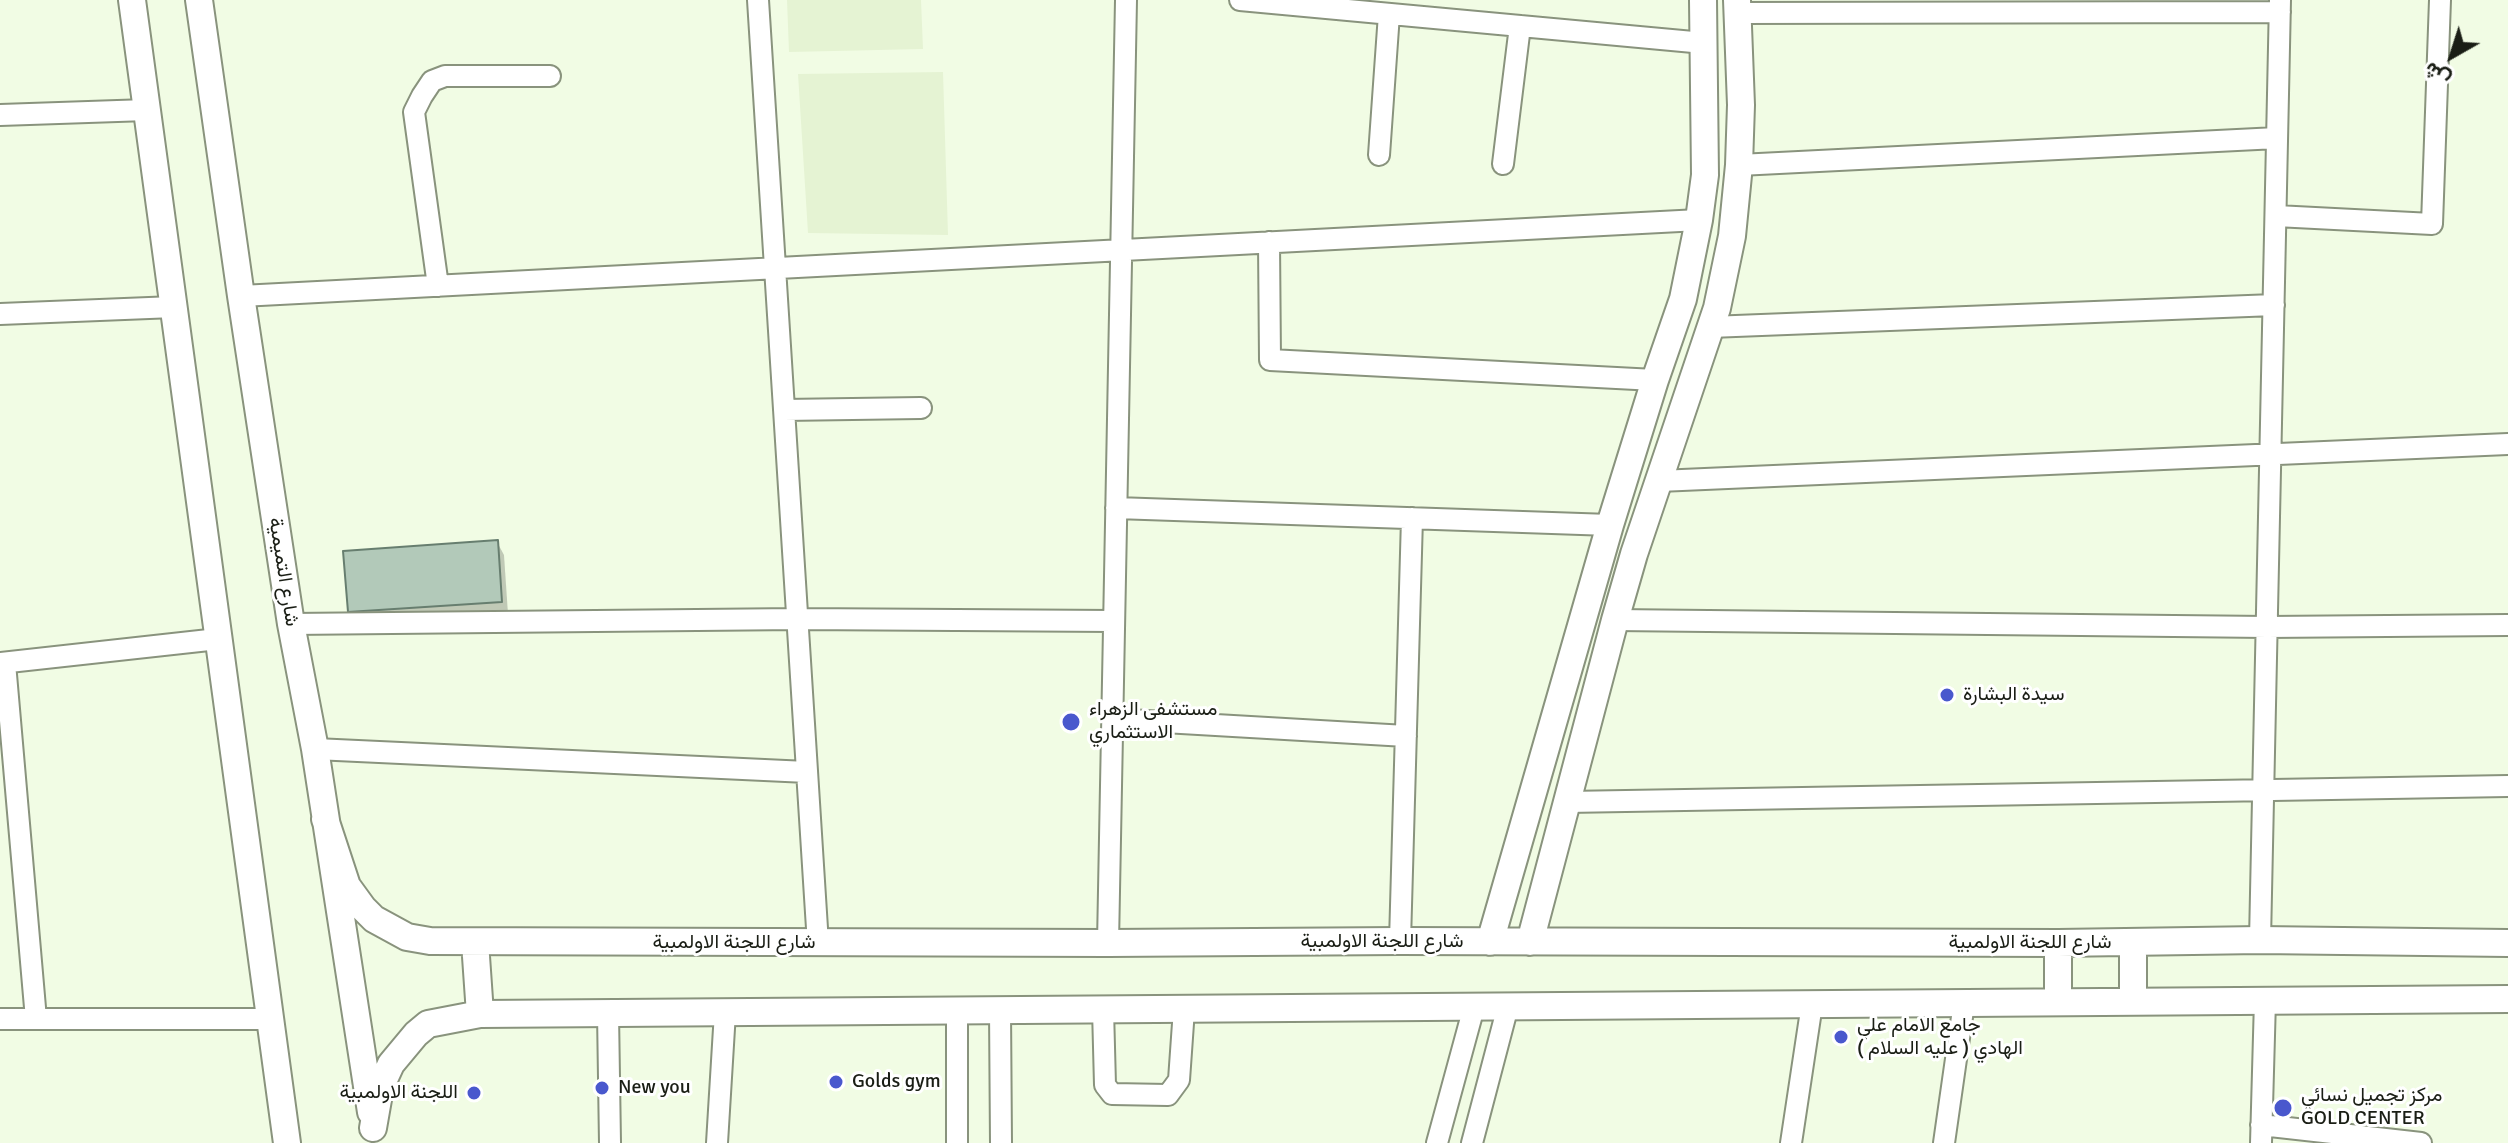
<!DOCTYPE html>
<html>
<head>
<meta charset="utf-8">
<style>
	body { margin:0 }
	#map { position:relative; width:2508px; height:1143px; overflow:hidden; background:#f1fce4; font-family:Signika,Vazirmatn,sans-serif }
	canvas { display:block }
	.north { position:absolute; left:2412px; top:16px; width:80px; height:80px; -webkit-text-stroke:6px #fff; paint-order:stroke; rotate:219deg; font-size:22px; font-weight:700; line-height:32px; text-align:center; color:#1a1e15 }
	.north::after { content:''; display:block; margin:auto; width:28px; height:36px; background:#1a1e15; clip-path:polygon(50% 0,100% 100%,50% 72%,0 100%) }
</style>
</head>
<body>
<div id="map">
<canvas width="2508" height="1143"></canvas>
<div class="north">ش</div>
</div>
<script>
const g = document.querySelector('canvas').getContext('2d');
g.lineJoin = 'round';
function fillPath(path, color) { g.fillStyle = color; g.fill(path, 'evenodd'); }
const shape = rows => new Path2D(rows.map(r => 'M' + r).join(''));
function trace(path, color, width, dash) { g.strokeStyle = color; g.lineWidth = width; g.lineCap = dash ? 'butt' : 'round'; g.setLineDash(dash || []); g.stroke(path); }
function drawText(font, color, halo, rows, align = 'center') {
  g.font = font + ' Signika,Vazirmatn,sans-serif'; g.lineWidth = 6; g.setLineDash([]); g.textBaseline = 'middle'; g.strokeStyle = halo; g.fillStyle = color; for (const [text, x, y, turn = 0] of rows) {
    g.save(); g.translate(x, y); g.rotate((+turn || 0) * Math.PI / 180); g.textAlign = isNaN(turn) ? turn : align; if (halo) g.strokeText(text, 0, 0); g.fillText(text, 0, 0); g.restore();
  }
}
fillPath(shape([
	[787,0,921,0,923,49,789,52],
	[943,72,948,235,808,233,798,74]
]), '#e5f3d3');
fillPath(shape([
	[497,542,504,555,508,614,357,624,349,612]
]), '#0003');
const building = shape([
	[498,540,502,602,348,612,343,551,498,540]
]);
fillPath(building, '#b2c9b9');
trace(building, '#677e6f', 2);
const minor = shape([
	[758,0,818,944],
	[1240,0,1704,43],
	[1737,13,2280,12],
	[0,115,147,110],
	[1379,155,1389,14],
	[1503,164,1520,26],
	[1739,165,2277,138],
	[2276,216,2432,224,2440,0],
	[1269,242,1270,360,1655,380],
	[438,286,414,112,422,96,432,81,445,76,550,76],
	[241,296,1699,220],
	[0,314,174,307],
	[1710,327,2274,305],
	[784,410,921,408],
	[1659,481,2508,444],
	[1116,508,1610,525],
	[1615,620,2267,627,2508,625],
	[291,624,798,619,1114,621],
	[0,663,218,639],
	[5,663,36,1019],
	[1112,719,1406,736],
	[315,749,807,772],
	[1567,802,2508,786],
	[2260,940,2280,0],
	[1400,941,1412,518],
	[1108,943,1126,0],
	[1103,1009,1105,1085,1112,1094,1168,1095,1179,1080,1184,1009],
	[1000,1010,1001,1143],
	[957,1011,957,1143],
	[608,1013,610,1143],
	[0,1019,270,1019],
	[2261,1125,2421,1143],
	[717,1143,725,1012],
	[1437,1143,1474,1007],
	[1472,1143,1508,1006],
	[1791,1143,1812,1004],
	[1944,1143,1964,1003],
	[2261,1143,2265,1000]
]);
const major = shape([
	[132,0,287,1143],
	[199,0,241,296,291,624,315,749,371,1112],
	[325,819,347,886,363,908,374,919,407,937,430,941,1108,943,1400,941,2058,943,2260,940,2508,943],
	[475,942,480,1014],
	[1490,942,1610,525,1655,380,1683,299,1699,220,1705,175,1703,0],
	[1530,942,1615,620,1634,554,1717,308,1732,236,1739,165,1741,105,1737,0],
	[2133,942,2133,1001],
	[2058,943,2058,1002],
	[373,1128,380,1088,391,1064,416,1034,428,1024,480,1014,2508,999]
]);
trace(minor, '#89937d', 24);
trace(major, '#89937d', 30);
trace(minor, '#fff', 20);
trace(major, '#fff', 26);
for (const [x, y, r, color] of [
	[1947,695,8,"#4958cd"],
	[1071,722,10,"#4958cd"],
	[1841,1037,8,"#4958cd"],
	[836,1082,8,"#4958cd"],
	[602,1088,8,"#4958cd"],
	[474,1093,8,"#4958cd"],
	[2283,1108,10,"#4958cd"]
]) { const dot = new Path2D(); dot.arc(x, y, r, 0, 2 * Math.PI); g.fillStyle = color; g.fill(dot); trace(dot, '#fff', 3); }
drawText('20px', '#1a1e15', '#fff', [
	["شارع التميمية",283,572,81],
	["شارع اللجنة الاولمبية",1382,942],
	["شارع اللجنة الاولمبية",734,943],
	["شارع اللجنة الاولمبية",2030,943]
]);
drawText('20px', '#1a1e15', '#fff', [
	["سيدة البشارة",1963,695],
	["مستشفى الزهراء",1089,710],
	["الاستثماري",1089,733],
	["جامع الامام علي",1857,1026],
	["الهادي ( عليه السلام )",1857,1049],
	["Golds gym",852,1082],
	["New you",618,1088],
	["اللجنة الاولمبية",458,1093,"right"],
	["مركز تجميل نسائي",2301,1096],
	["GOLD CENTER",2301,1119]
], 'left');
</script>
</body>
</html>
